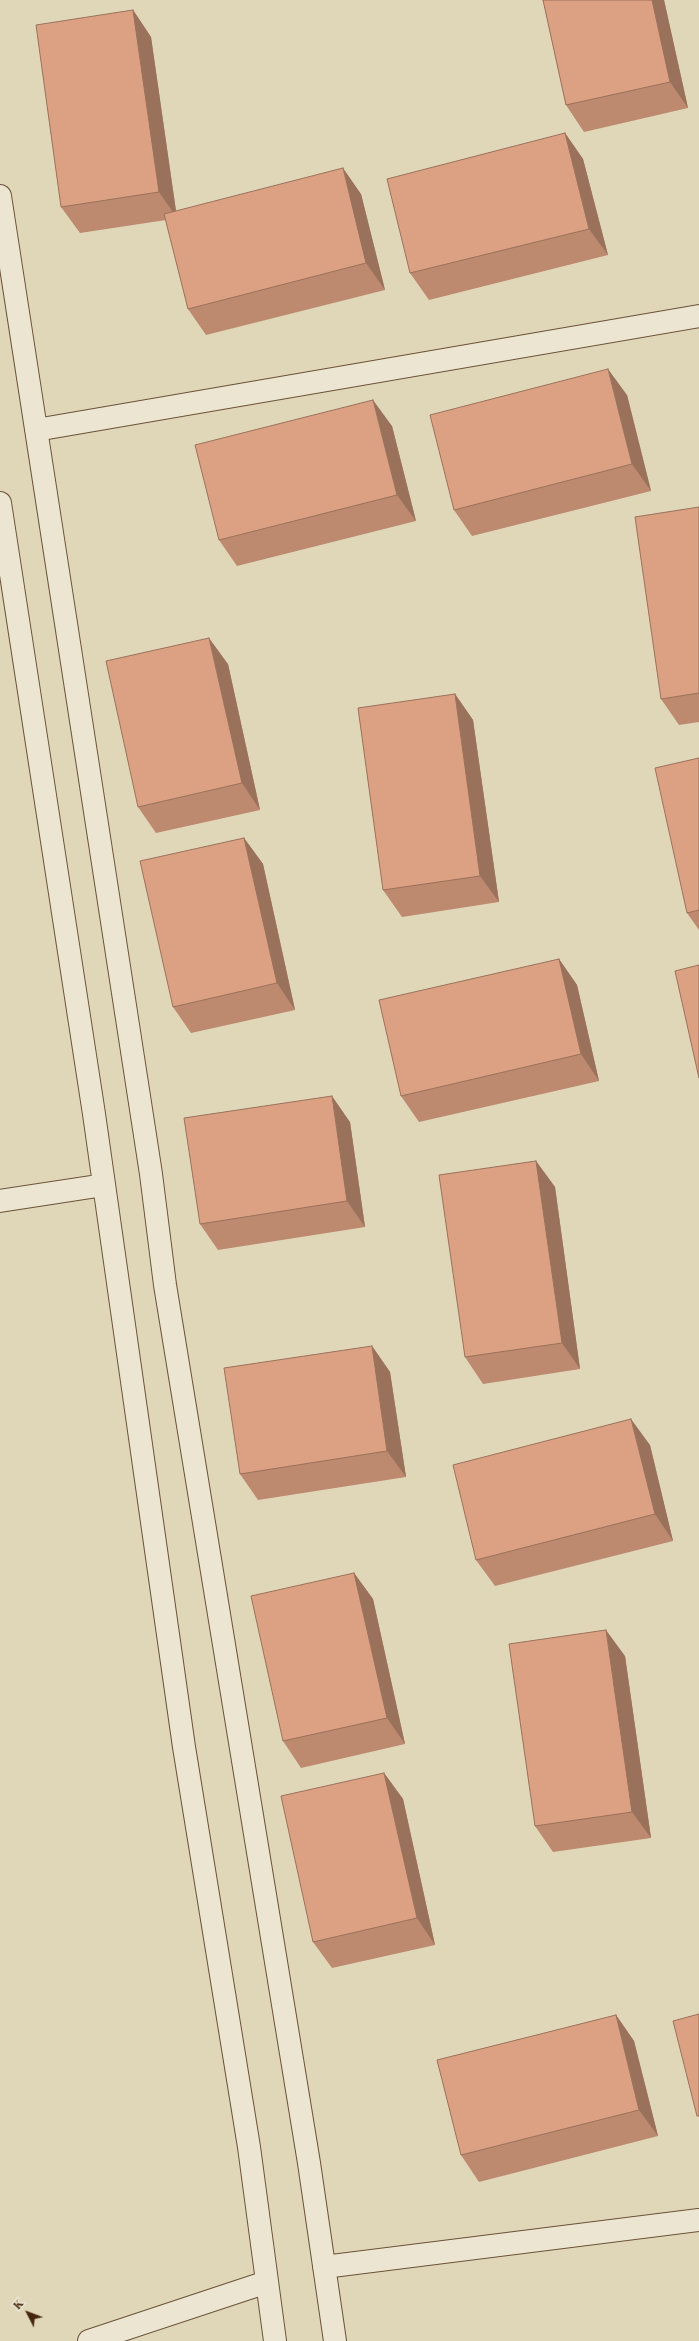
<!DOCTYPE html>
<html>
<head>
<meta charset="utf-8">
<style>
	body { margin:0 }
	#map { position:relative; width:699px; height:2341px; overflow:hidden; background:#e0d7b9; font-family:"Libre Bodoni",serif }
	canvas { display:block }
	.north { position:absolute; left:8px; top:2293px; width:40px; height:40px; -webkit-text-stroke:3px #ebe5d2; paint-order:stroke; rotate:312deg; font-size:11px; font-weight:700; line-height:16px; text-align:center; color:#45260c }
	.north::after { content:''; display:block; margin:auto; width:14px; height:18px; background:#45260c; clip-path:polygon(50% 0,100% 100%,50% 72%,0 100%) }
</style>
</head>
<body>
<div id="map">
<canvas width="699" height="2341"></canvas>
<div class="north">K</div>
</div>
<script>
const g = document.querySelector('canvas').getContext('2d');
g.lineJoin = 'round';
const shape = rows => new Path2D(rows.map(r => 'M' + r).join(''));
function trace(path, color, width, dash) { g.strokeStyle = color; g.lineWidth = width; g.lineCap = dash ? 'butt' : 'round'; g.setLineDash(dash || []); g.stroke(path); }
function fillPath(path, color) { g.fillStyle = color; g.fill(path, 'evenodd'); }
const minor = shape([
	[0,196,151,1174,165,1285,309,2163,335,2341],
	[36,430,699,316],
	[0,503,94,1114,184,1747,249,2147,275,2341],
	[0,1201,104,1185],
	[324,2267,699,2220],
	[89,2341,267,2282]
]);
trace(minor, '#6c5237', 24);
trace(minor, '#ebe5d2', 22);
fillPath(shape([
	[543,0,664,0,688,108,584,132,566,105],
	[133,10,151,37,176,211,361,194,385,290,206,335,188,309,166,220,80,233,61,207],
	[565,133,583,159,608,255,429,300,410,273],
	[627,395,651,491,472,536,454,510],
	[392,426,416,521,237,566,219,540],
	[699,507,699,722,679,725,661,699],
	[228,664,260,810,156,833,138,807],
	[455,694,473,720,499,902,402,917,383,890],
	[699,758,699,930,687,913],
	[244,838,263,864,295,1010,191,1033,173,1007],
	[559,959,577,985,599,1081,419,1122,401,1096],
	[350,1122,365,1227,218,1250,200,1224],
	[536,1161,555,1187,580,1369,483,1384,465,1357],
	[372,1346,390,1372,406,1477,258,1500,240,1474],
	[650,1445,673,1541,495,1586,476,1560],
	[354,1573,373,1599,405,1744,301,1768,283,1741],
	[625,1656,651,1838,553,1852,535,1826],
	[384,1773,403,1799,435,1945,332,1968,313,1942],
	[616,2015,634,2041,658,2136,479,2182,461,2155]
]), '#bd8a70');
fillPath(shape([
	[652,0,664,0,688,108,670,82],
	[133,10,151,37,177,218,159,192],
	[565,133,583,159,608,255,589,229],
	[343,168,361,194,385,290,366,263],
	[608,369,627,395,651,491,632,464],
	[373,400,392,426,416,521,397,495],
	[209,638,228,664,260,810,242,783],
	[455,694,473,720,499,902,480,876],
	[244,838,263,864,295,1010,277,983],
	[559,959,577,985,599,1081,581,1054],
	[332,1096,350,1122,365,1227,347,1201],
	[536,1161,555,1187,580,1369,562,1343],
	[372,1346,390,1372,406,1477,387,1451],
	[631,1419,650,1445,673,1541,655,1514],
	[354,1573,373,1599,405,1744,387,1718],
	[606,1630,625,1656,651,1838,632,1812],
	[384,1773,403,1799,435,1945,417,1918],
	[616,2015,634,2041,658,2136,639,2110]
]), '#9a715b');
const building = shape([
	[543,0,652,0,670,82,566,105,543,0],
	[133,10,159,192,61,207,36,25,133,10],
	[565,133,589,229,410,273,387,179,565,133],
	[343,168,366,263,188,309,164,214,343,168],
	[608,369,632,464,454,510,430,415,608,369],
	[373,400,397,495,219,540,195,445,373,400],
	[699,507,699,693,661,699,635,517,699,507],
	[209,638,242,783,138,807,106,661,209,638],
	[455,694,480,876,383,890,358,708,455,694],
	[699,758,699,910,687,913,655,768,699,758],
	[244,838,277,983,173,1007,140,861,244,838],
	[559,959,581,1054,401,1096,379,1000,559,959],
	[699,965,699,1078,675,971,699,965],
	[332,1096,347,1201,200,1224,184,1118,332,1096],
	[536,1161,562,1343,465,1357,439,1175,536,1161],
	[372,1346,387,1451,240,1474,224,1368,372,1346],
	[631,1419,655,1514,476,1560,453,1465,631,1419],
	[354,1573,387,1718,283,1741,251,1596,354,1573],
	[606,1630,632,1812,535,1826,509,1644,606,1630],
	[384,1773,417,1918,313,1942,281,1796,384,1773],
	[699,2014,699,2116,697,2116,673,2021,699,2014],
	[616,2015,639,2110,461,2155,437,2060,616,2015]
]);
fillPath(building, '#dca182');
trace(building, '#9a715b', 1);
</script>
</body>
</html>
